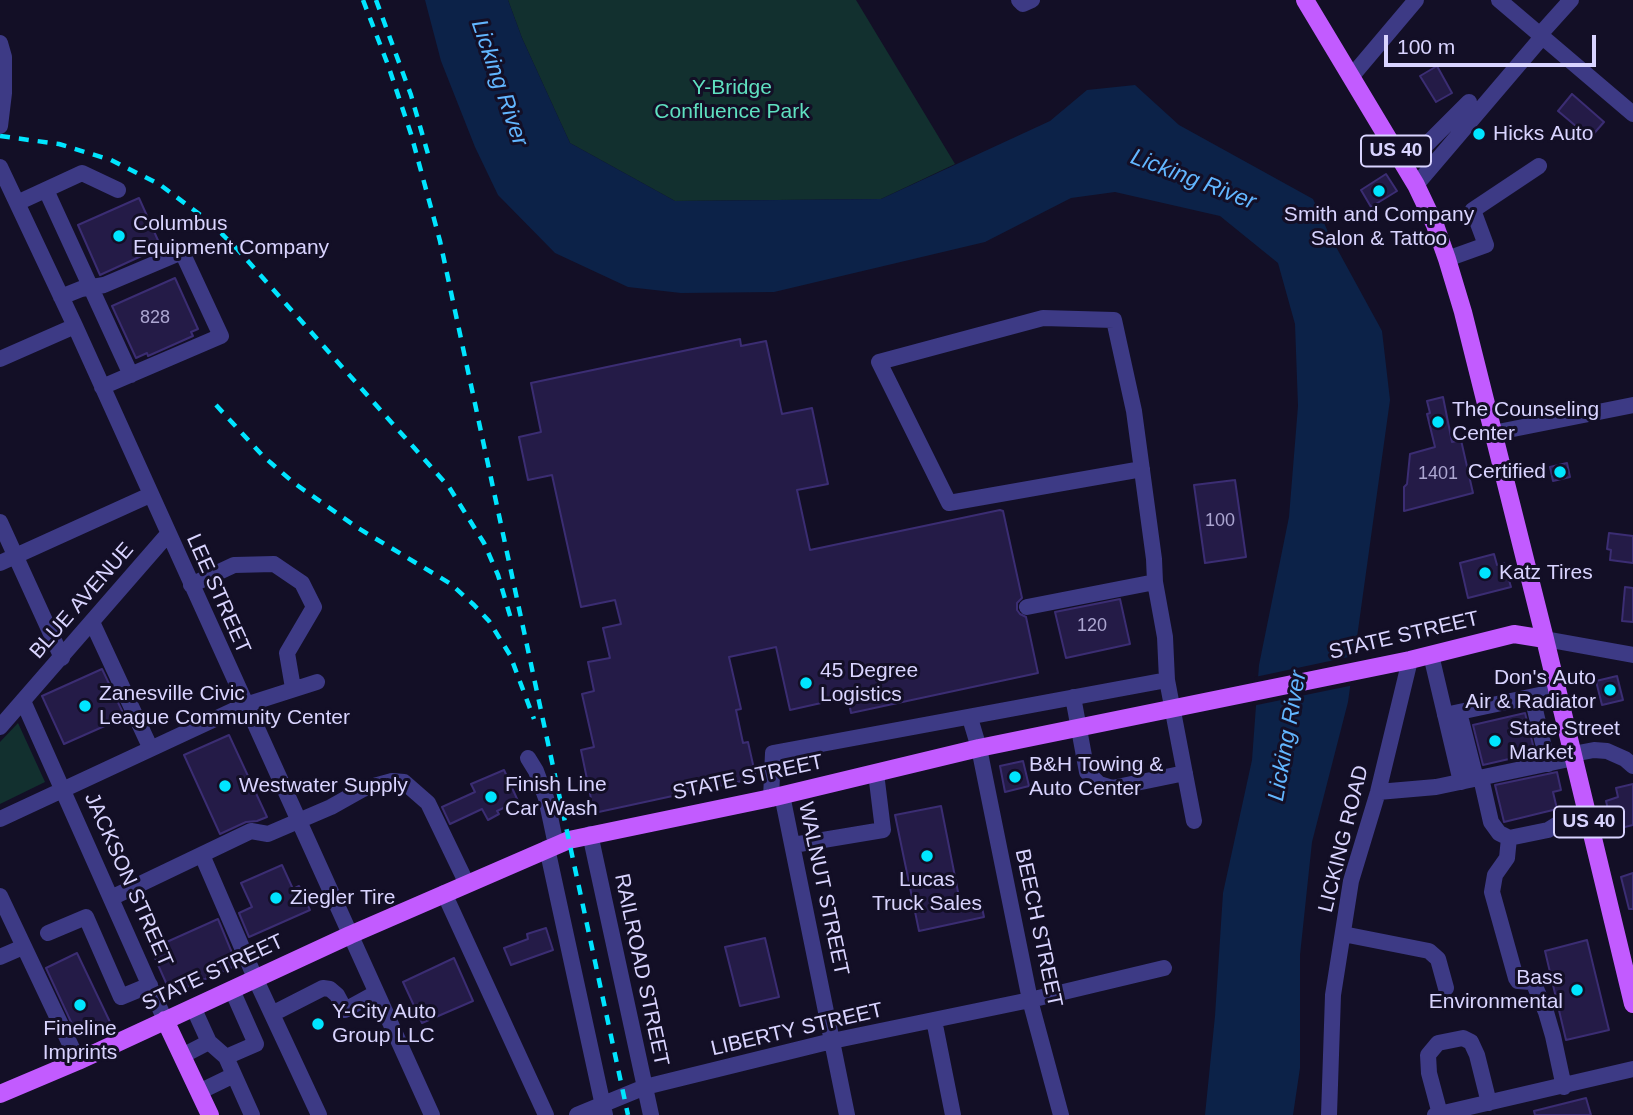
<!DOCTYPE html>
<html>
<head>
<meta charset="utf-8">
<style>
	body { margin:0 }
	#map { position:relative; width:1633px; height:1115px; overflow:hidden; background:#130f26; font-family:Arial,sans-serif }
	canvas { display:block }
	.scale { position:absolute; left:1384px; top:35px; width:212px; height:32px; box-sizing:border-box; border:4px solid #d9d4ff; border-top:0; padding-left:9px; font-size:21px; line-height:24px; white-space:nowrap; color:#d9d4ff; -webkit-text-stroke:5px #130f26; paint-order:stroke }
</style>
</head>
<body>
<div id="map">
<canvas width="1633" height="1115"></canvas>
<div class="scale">100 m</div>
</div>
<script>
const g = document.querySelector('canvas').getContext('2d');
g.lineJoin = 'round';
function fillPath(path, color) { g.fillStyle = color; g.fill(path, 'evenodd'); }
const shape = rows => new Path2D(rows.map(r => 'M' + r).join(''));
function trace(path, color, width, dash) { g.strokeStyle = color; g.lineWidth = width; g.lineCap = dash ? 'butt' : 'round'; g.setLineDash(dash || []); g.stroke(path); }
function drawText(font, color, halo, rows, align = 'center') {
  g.font = font + ' Arial,sans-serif'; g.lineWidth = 6; g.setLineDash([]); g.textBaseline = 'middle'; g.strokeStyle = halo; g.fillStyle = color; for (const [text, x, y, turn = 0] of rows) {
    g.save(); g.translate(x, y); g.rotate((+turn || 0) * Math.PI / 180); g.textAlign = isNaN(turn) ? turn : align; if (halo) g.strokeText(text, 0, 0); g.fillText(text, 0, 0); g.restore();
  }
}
fillPath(shape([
	[508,0,856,0,955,164,881,199,675,201,570,143,522,38],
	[18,723,45,782,0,804,0,742]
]), '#12302f');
fillPath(shape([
	[425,0,508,0,522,38,570,143,675,201,881,199,1050,121,1087,90,1135,85,1179,125,1313,199,1329,234,1382,331,1390,400,1348,702,1312,842,1300,955,1300,1068,1293,1115,1205,1115,1215,1016,1223,893,1252,760,1259,665,1289,517,1298,406,1295,324,1278,263,1220,216,1115,192,1071,198,985,242,774,292,681,293,628,287,555,253,498,195,475,147,441,61]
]), '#0c2248');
fillPath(shape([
	[1358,655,1354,685,1252,706,1255,677]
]), '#130f26');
const building = shape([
	[1437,66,1452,93,1436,102,1420,76,1437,66],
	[1572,94,1604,122,1590,138,1558,111,1572,94],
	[1386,174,1397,191,1371,207,1361,190,1386,174],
	[139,198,161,247,100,275,78,225,139,198],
	[175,278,198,329,191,332,193,336,148,356,147,353,136,358,112,306,175,278],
	[740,339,741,346,766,341,782,414,812,408,828,484,797,490,810,550,1000,510,1003,511,1022,598,1017,603,1017,610,1020,614,1026,617,1038,673,851,713,848,697,790,710,776,647,729,657,741,709,736,710,743,743,748,742,756,778,594,813,581,750,594,747,582,694,594,691,588,662,610,658,603,628,621,624,615,600,581,607,552,475,528,480,519,437,541,432,531,383,740,339],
	[1443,397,1452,442,1461,440,1473,493,1404,511,1404,487,1407,484,1410,454,1435,447,1427,414,1430,413,1427,401,1443,397],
	[1567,463,1570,477,1553,481,1550,467,1567,463],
	[1235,480,1246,557,1205,563,1194,485,1235,480],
	[1609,533,1633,536,1633,563,1610,560,1611,550,1607,549,1609,533],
	[1494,554,1497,565,1504,563,1511,587,1468,598,1460,563,1494,554],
	[1625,587,1633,588,1633,622,1622,621,1625,587],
	[1120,599,1130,644,1066,658,1055,612,1120,599],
	[102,669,125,717,64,744,42,696,102,669],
	[1617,676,1623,700,1602,705,1596,681,1617,676],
	[1525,713,1535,753,1483,765,1473,725,1525,713],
	[229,735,267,817,257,821,246,822,220,834,184,755,229,735],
	[1023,761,1029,786,1005,792,1000,766,1023,761],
	[504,770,518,801,497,811,499,814,488,820,482,809,450,824,442,807,475,792,471,784,504,770],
	[1557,772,1561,790,1553,792,1557,809,1504,822,1495,785,1557,772],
	[1633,784,1633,825,1613,830,1606,801,1618,797,1616,788,1633,784],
	[941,806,960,902,980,898,984,917,919,931,895,815,941,806],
	[282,865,293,889,299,886,310,910,249,937,239,913,252,907,241,883,282,865],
	[1633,873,1633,909,1629,909,1621,877,1633,873],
	[218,919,237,965,171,994,151,949,218,919],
	[546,928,553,950,511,965,504,948,528,939,527,934,546,928],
	[765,938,779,997,740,1006,725,947,765,938],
	[1587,940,1609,1030,1566,1040,1545,951,1587,940],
	[77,953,110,1022,78,1037,46,968,77,953],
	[454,958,473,1001,422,1023,403,982,454,958],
	[1586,1098,1591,1115,1535,1115,1534,1111,1586,1098]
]);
fillPath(building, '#241b47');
trace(building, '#3b2d73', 2);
trace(shape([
	[1019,0,1023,4,1032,0],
	[1499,0,1633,114],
	[0,43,4,57,4,93,0,126],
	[1351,77,1416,0],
	[1402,160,1424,147,1469,102],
	[0,167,75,326,432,1115],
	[1416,185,1537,43,1544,30,1571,0],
	[46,190,131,375],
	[17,203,82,173,118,190],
	[1447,259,1486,245,1473,210,1539,166],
	[61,297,81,289,104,285,182,252,221,336,102,387],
	[0,359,75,326],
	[1493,433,1633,405],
	[1142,469,949,503,879,362,1043,318,1114,320,1134,411,1154,559,1155,582,1165,637,1167,680],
	[0,522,62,658],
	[0,563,150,495],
	[191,585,234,565,274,564,302,583,314,607,287,653,293,688],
	[1027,607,1155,582],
	[92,622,150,747],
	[1545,639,1633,655],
	[1431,655,1461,782],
	[1073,697,1087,772,1099,784,1112,788,1185,773],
	[1532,697,1548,764],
	[23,701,165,1020],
	[1459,712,1476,779],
	[1445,715,1558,691],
	[970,718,979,748,1030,1000,1061,1115],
	[0,727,168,534],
	[1573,754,1594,750,1607,751,1625,759,1633,766],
	[528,758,536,771,546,798,556,845],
	[1481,778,1491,822,1499,833,1509,838,1548,830,1569,817,1587,813],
	[1378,792,1436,787,1574,758],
	[782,795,847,1115],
	[771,798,773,753,1167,680,1194,821],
	[0,819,245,705,317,682],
	[590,834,651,1115],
	[1509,838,1507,858,1495,875,1492,892,1516,978,1518,981,1531,982,1534,984,1546,1012,1553,1036,1564,1087],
	[793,845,883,830,876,773],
	[547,848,605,1115],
	[202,855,256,980,319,1115],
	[444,893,546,1115],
	[0,896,78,1061],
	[111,898,251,831,268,834,331,807,363,789,392,781,404,782,428,803,467,884],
	[48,933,86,917,121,997,150,985],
	[1343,934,1429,951,1438,959,1446,988],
	[0,957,23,947],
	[193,1007,209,1042,226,1057,252,1115],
	[272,1014,323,988,330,989,337,995,345,1010,376,993],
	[934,1020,953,1115],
	[182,1056,209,1042],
	[226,1057,256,1044,232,990],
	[199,1092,234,1075],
	[1440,1114,1429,1073,1428,1055,1438,1043,1463,1038,1471,1042,1477,1055,1489,1103],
	[577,1115,645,1087,832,1041,1030,1000,1164,968],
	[1329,1115,1333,995,1351,881,1378,792,1410,660],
	[1435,1115,1633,1069]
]), '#3d3a85', 16);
trace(shape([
	[1305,0,1416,185,1435,225,1447,259,1463,312,1545,639,1633,1004],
	[165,1020,210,1115],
	[0,1094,78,1061,350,935,569,840,771,798,979,748,1410,660,1514,634,1545,639]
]), '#c25bff', 18);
trace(shape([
	[363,0,388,65,411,134,440,241,628,1115],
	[376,0,411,95,428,154],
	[0,136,59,144,111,160,159,184,210,222,238,250,449,487,484,543,498,575,511,619],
	[216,405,263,456,294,483,358,528,451,584,474,605,489,621,510,655,534,719]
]), '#00e5ff', 4.5, [10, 9]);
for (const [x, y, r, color] of [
	[1479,134,7,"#00e5ff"],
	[1379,191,7,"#00e5ff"],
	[119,236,7,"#00e5ff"],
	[1438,422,7,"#00e5ff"],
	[1560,472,7,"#00e5ff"],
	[1485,573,7,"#00e5ff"],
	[806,683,7,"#00e5ff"],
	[1610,690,7,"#00e5ff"],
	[85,706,7,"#00e5ff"],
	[1495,741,7,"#00e5ff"],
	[1015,777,7,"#00e5ff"],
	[225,786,7,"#00e5ff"],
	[491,797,7,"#00e5ff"],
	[927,856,7,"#00e5ff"],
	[276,898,7,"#00e5ff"],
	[1577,990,7,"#00e5ff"],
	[80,1005,7,"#00e5ff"],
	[318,1024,7,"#00e5ff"]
]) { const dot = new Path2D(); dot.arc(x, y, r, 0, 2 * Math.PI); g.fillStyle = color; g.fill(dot); trace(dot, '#130f26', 2.5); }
drawText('18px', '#aca6d1', null, [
	["828",155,318],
	["1401",1438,474],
	["100",1220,521],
	["120",1092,626]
]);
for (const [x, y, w] of [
	[1396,151,70],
	[1589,822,70]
]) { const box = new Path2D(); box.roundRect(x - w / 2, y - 15.5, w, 31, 5); g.fillStyle = '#130f26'; g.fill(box); trace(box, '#d9d4ff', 2); }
drawText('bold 19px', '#d9d4ff', null, [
	["US 40",1396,151],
	["US 40",1589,822]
]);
drawText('21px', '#5fe0c0', '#130f26', [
	["Y-Bridge",732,88],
	["Confluence Park",732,112]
]);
drawText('21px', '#d9d4ff', '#130f26', [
	["Hicks Auto",1493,134],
	["Smith and Company",1379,215,"center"],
	["Salon & Tattoo",1379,239,"center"],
	["Columbus",133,224],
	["Equipment Company",133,248],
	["The Counseling",1452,410],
	["Center",1452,434],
	["Certified",1546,472,"right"],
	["Katz Tires",1499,573],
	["45 Degree",820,671],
	["Logistics",820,695],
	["Don's Auto",1596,678,"right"],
	["Air & Radiator",1596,702,"right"],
	["Zanesville Civic",99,694],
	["League Community Center",99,718],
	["State Street",1509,729],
	["Market",1509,753],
	["B&H Towing &",1029,765],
	["Auto Center",1029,789],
	["Finish Line",505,785],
	["Car Wash",505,809],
	["Westwater Supply",239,786],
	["Lucas",927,880,"center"],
	["Truck Sales",927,904,"center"],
	["Ziegler Tire",290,898],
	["Bass",1563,978,"right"],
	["Environmental",1563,1002,"right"],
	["Y-City Auto",332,1012],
	["Group LLC",332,1036],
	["Fineline",80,1029,"center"],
	["Imprints",80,1053,"center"]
], 'left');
drawText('21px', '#d9d4ff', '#130f26', [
	["LEE STREET",218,594,66],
	["BLUE AVENUE",82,601,-49],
	["STATE STREET",1404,636,-13],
	["STATE STREET",748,778,-12],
	["LICKING ROAD",1344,839,-76],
	["JACKSON STREET",128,880,66],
	["WALNUT STREET",823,889,78],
	["BEECH STREET",1038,928,78],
	["RAILROAD STREET",641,970,78],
	["STATE STREET",213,973,-25],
	["LIBERTY STREET",797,1030,-13]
]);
drawText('italic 23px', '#62b6ff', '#130f26', [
	["Licking River",499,83,71],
	["Licking River",1193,180,21],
	["Licking River",1288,736,-80]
]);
</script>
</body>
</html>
